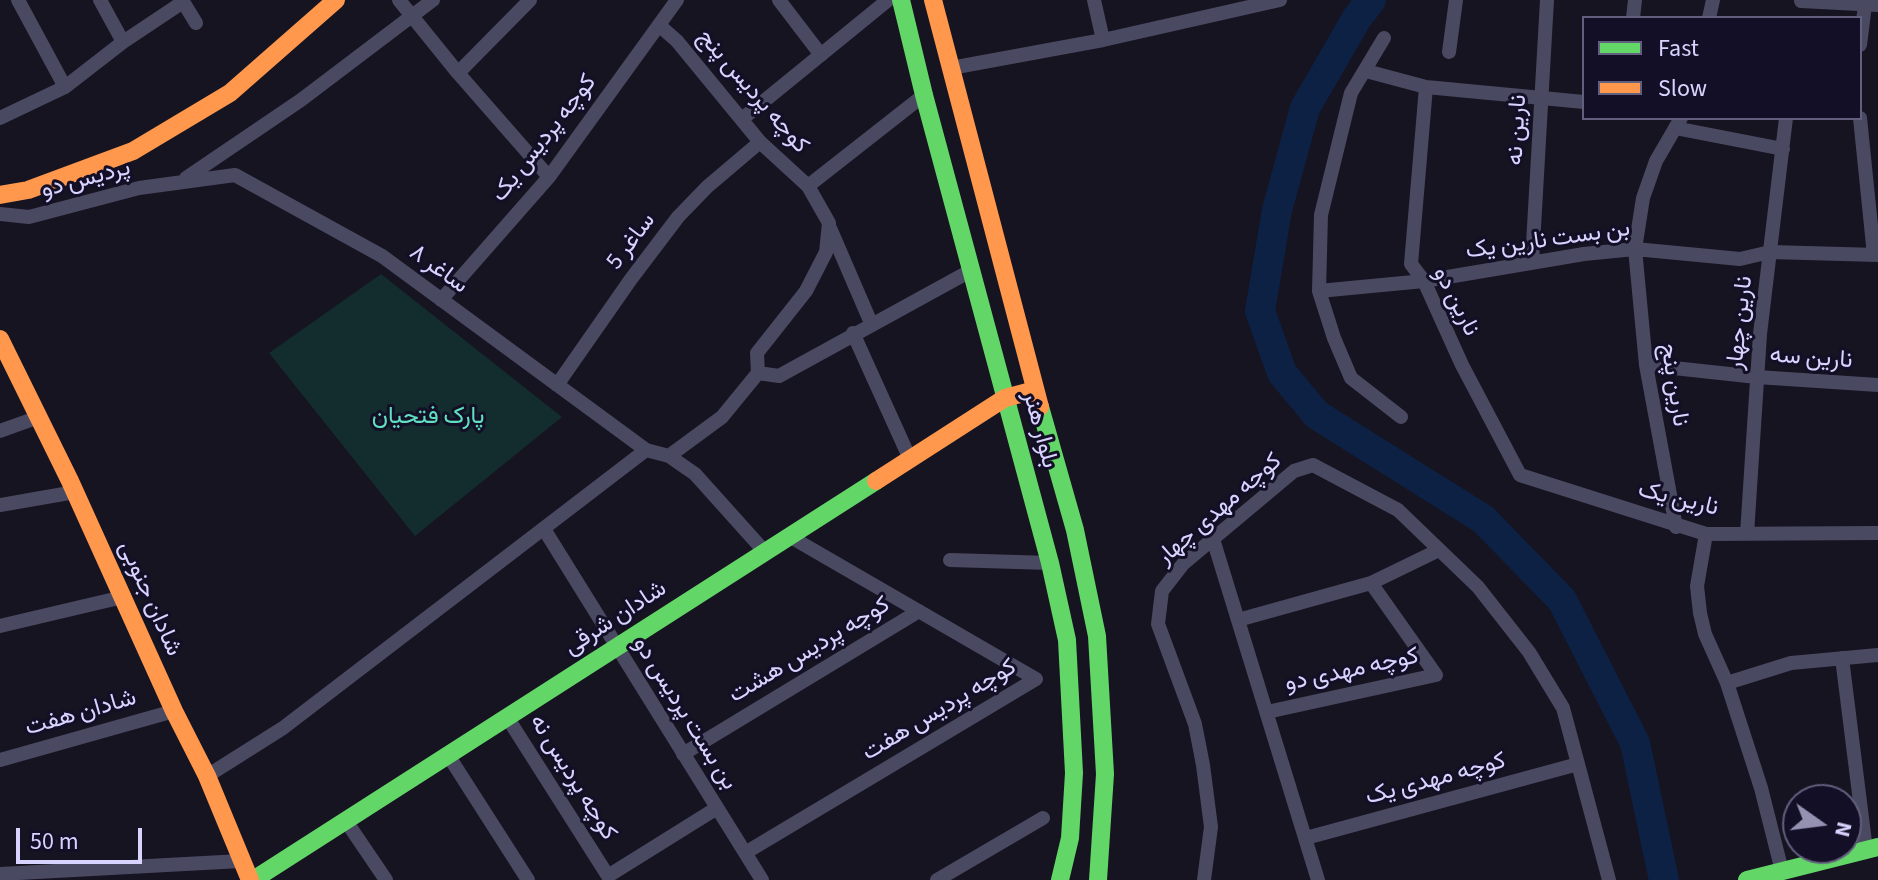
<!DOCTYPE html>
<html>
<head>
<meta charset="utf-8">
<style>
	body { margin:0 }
	#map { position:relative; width:1878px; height:880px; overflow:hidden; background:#161421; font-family:"Source Sans 3",sans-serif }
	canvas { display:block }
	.legend { position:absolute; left:1582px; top:16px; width:280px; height:104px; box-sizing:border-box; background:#130f26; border:2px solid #625e7d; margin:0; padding:10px 14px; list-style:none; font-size:24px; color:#d9d4ff }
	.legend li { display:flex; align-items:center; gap:16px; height:40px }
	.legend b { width:40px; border:2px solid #625e7d }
	.north { position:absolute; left:1782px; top:784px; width:80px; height:80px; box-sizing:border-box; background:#130f26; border:2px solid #625e7d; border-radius:50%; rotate:104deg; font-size:22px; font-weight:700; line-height:32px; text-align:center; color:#d9d4ff }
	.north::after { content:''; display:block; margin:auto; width:28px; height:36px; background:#9591b1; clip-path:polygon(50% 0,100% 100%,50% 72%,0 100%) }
	.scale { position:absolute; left:16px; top:828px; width:126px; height:36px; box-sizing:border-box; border:4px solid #d9d4ff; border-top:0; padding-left:10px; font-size:24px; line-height:28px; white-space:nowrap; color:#d9d4ff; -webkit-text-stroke:6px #130f26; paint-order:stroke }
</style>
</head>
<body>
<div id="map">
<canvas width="1878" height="880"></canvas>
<ul class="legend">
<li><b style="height:10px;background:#63d668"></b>Fast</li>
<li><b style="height:10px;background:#ff974d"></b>Slow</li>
</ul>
<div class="north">N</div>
<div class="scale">50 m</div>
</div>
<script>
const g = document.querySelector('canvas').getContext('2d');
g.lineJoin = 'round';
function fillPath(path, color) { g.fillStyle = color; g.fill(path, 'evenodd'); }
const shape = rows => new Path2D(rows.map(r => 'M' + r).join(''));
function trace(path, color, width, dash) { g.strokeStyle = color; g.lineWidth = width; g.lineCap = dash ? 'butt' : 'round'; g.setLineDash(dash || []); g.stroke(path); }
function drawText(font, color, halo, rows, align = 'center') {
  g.font = font + ' "Source Sans 3",Vazirmatn,sans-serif'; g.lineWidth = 6; g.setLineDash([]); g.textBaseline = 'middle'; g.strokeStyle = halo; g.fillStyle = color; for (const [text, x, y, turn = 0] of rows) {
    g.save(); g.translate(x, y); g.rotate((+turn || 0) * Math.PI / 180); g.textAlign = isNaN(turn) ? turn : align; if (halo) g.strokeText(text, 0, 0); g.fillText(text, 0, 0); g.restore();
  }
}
fillPath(shape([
	[381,274,562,417,415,536,269,353]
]), '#132c2d');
trace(shape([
	[1371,0,1357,18,1305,108,1277,210,1260,311,1282,373,1317,415,1483,519,1562,600,1635,743,1664,880]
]), '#0d2144', 30);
trace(shape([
	[18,0,65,87],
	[100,0,123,42],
	[182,0,196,23],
	[399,0,458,73,549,177],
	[779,0,821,55],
	[1094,0,1103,40],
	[1801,1,1878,5],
	[1633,18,1635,0],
	[1709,18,1713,0],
	[660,26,677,41,760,142,808,186,924,95],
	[1384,38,1351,93,1321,215,1319,291,1334,338,1351,378,1401,417],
	[1860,45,1865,5],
	[1449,52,1456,0],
	[951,68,1103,40,1280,0],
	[1366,71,1426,87,1584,102],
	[458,73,530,0],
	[1426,87,1411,264,1424,281,1462,365,1520,475,1706,534,1878,533],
	[0,118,65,87,123,42,183,2],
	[1860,118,1874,255],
	[742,119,888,0],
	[1675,128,1783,149],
	[186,178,301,100,433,0],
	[0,214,29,217,139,188,235,175,382,256,646,450,669,456,695,474,765,552],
	[830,228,871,323],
	[1532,262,1547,0],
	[1319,291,1424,281,1584,254,1635,249,1740,259,1770,252,1878,255],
	[441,300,549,177,677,0],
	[853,333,910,459],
	[1646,365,1757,377,1878,385],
	[758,373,779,376,972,270],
	[557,385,631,279,678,217,707,187,760,142],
	[0,431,39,417],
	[669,456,722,417,758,373,757,353,806,291,826,252,829,223,808,186],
	[0,505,75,492],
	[1676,527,1646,365,1635,249,1643,198,1656,161,1681,118],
	[544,529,762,880],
	[1706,534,1697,586,1700,613,1705,634,1727,683,1761,788,1782,871],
	[1747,534,1760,334,1786,118],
	[1213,539,1318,880],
	[950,560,1050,563],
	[1371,583,1439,550],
	[1238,620,1371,583,1436,675,1267,712],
	[0,626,123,597],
	[1842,658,1866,850],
	[1727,683,1791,663,1878,655],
	[507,717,608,876,717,808],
	[683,754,919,611],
	[448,755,528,880],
	[0,760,174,711],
	[207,776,283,728,646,450],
	[346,821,386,880],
	[1306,838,1578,764],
	[745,853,1036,679,789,536],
	[0,874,241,861],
	[937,880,1043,818],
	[1204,880,1211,827,1203,765,1195,724,1158,624,1162,591,1183,564,1294,471,1313,465,1398,510,1478,587,1529,652,1563,708,1609,880]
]), '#4a4962', 14);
trace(shape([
	[901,0,924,95,1050,563,1067,640,1074,773,1070,838,1060,880],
	[1040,407,1075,530,1097,636,1105,774,1098,880],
	[253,880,876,481],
	[1747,880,1878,847]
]), '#63d668', 18);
trace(shape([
	[933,0,1040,407],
	[0,195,28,190,133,151,230,93,336,0],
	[0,339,70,481,174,711,207,776,250,880],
	[876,481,1005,398,1035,390]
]), '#ff974d', 18);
drawText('24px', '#d9d4ff', '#130f26', [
	["کوچه پردیس پنج",752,92,49],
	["نارین نه",1518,130,-87],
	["کوچه پردیس یک",545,139,-52],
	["پردیس دو",86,180,-15],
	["بن بست نارین یک",1548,241,-8],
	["ساغر 5",632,242,-53],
	["ساغر ٨",438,270,36],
	["نارین دو",1455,302,63],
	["نارین چهار",1741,323,-84],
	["نارین سه",1811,359,4],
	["نارین پنج",1673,385,81],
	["بلوار هنر",1039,430,75],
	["نارین یک",1678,500,14],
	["کوچه مهدی چهار",1220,510,-41],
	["شادان جنوبی",149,599,66],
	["شادان شرقی",616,619,-33],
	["کوچه پردیس هشت",810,651,-31],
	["کوچه مهدی دو",1352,671,-12],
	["کوچه پردیس هفت",940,711,-31],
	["شادان هفت",81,714,-16],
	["بن بست پردیس دو",684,714,58],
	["کوچه پردیس نه",572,778,58],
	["کوچه مهدی یک",1436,780,-15]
]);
drawText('24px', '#5fe0c0', '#130f26', [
	["پارک فتحیان",428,418]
]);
</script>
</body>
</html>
